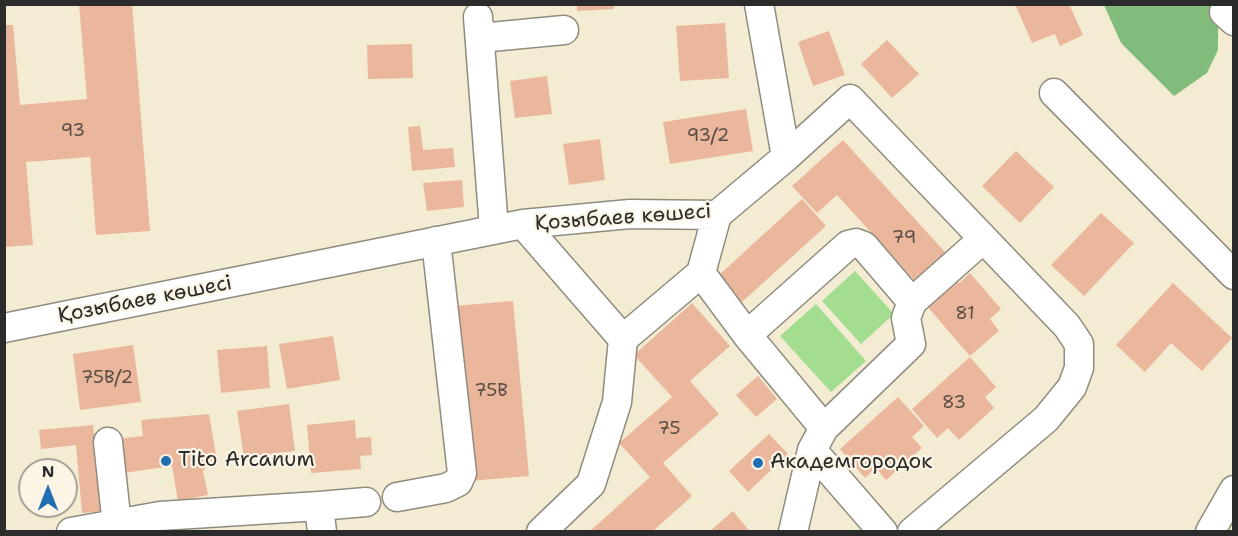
<!DOCTYPE html>
<html>
<head>
<meta charset="utf-8">
<style>
	body { margin:0 }
	#map { position:relative; width:1238px; height:536px; overflow:hidden; background:#f3ecd3; font-family:"Shantell Sans",sans-serif }
	canvas { display:block }
	.frame { position:absolute; inset:0; border:6px solid #2b2b2b; pointer-events:none }
	.north { position:absolute; left:18px; top:458px; width:60px; height:60px; box-sizing:border-box; background:#fcf5e5; border:2px solid #a8a49b; border-radius:50%; rotate:0deg; font-size:16px; font-weight:700; line-height:24px; text-align:center; color:#2b2b2b }
	.north::after { content:''; display:block; margin:auto; width:21px; height:27px; background:#1f6fb2; clip-path:polygon(50% 0,100% 100%,50% 72%,0 100%) }
</style>
</head>
<body>
<div id="map">
<canvas width="1238" height="536"></canvas>
<div class="frame"></div>
<div class="north">N</div>
</div>
<script>
const g = document.querySelector('canvas').getContext('2d');
g.lineJoin = 'round';
function fillPath(path, color) { g.fillStyle = color; g.fill(path, 'evenodd'); }
const shape = rows => new Path2D(rows.map(r => 'M' + r).join(''));
function trace(path, color, width, dash) { g.strokeStyle = color; g.lineWidth = width; g.lineCap = dash ? 'butt' : 'round'; g.setLineDash(dash || []); g.stroke(path); }
function drawText(font, color, halo, rows, align = 'center') {
  g.font = font + ' "Shantell Sans",sans-serif'; g.lineWidth = 4.5; g.setLineDash([]); g.textBaseline = 'middle'; g.strokeStyle = halo; g.fillStyle = color; for (const [text, x, y, turn = 0] of rows) {
    g.save(); g.translate(x, y); g.rotate((+turn || 0) * Math.PI / 180); g.textAlign = isNaN(turn) ? turn : align; if (halo) g.strokeText(text, 0, 0); g.fillText(text, 0, 0); g.restore();
  }
}
fillPath(shape([
	[855,271,894,314,861,344,822,301],
	[816,304,866,361,831,392,780,336]
]), '#a2dd90');
fillPath(shape([
	[1104,5,1214,5,1218,17,1218,50,1207,73,1174,96,1121,43]
]), '#81bc7a');
fillPath(shape([
	[79,4,132,4,150,231,96,235,90,157,26,162,33,245,4,247,4,25,13,25,20,105,87,99],
	[577,4,614,4,614,9,577,11],
	[1015,4,1060,4,1061,6,1069,4,1083,35,1060,46,1055,34,1032,43],
	[725,23,729,78,680,81,676,26],
	[829,31,845,75,813,86,798,42],
	[887,40,919,74,892,98,861,64],
	[412,44,413,78,368,79,367,45],
	[547,76,552,114,515,118,510,81],
	[746,109,753,151,670,164,663,122],
	[420,126,423,150,453,148,455,167,412,171,408,127],
	[600,139,605,180,569,185,563,144],
	[843,140,955,263,924,291,837,195,817,213,792,186],
	[1016,151,1054,187,1020,223,982,186],
	[462,180,464,207,427,211,423,183],
	[802,199,826,226,742,302,718,276],
	[1101,213,1134,243,1084,296,1051,265],
	[949,271,959,283,970,273,1001,309,990,319,999,331,970,356,919,297],
	[1173,283,1232,338,1202,371,1171,343,1145,372,1116,345],
	[513,301,529,476,469,481,454,306],
	[692,303,730,346,690,381,719,414,663,463,692,496,652,532,589,532,650,477,619,443,672,397,634,355],
	[333,336,340,380,287,389,279,344],
	[133,345,141,402,80,410,73,354],
	[267,346,270,388,221,393,217,350],
	[970,357,996,387,985,397,994,408,959,440,948,428,937,438,912,409],
	[758,376,777,399,756,417,736,395],
	[898,397,924,426,912,437,922,448,886,480,876,468,865,478,840,449],
	[289,404,295,451,244,457,237,411],
	[209,414,216,455,203,471,208,495,178,501,172,466,124,473,116,439,143,436,141,420],
	[355,420,356,438,371,437,372,455,360,456,361,469,311,473,307,425],
	[93,425,102,511,82,513,76,445,41,449,39,430],
	[769,434,788,454,748,492,729,471],
	[733,511,750,532,709,532]
]), '#eab79c');
const minor = shape([
	[759,4,786,157],
	[1224,12,1234,21],
	[478,17,494,229],
	[480,38,564,30],
	[1054,93,1234,275],
	[717,215,701,273,747,335,824,428,812,450,793,532],
	[523,224,623,339,617,402,591,484,541,532],
	[4,328,523,224,630,214,717,215,786,157,850,99,1067,326,1079,344,1079,368,1072,387,1046,419,912,532],
	[747,335,848,245,856,243,864,246,912,302],
	[623,339,701,273],
	[824,428,911,344,906,318,912,302,983,239],
	[108,442,117,525],
	[812,450,883,532],
	[397,497,446,488,458,482,462,473,436,241],
	[71,532,160,516,319,506],
	[322,532,319,506,366,502],
	[1210,532,1234,490]
]);
trace(minor, '#8f8c7f', 31);
trace(minor, '#fff', 28);
for (const [x, y, r, color] of [
	[166,461,6,"#1f6fb2"],
	[758,463,6,"#1f6fb2"]
]) { const dot = new Path2D(); dot.arc(x, y, r, 0, 2 * Math.PI); g.fillStyle = color; g.fill(dot); trace(dot, '#fcf5e5', 2); }
drawText('18px', '#5b4e47', null, [
	["93",73,131],
	["93/2",708,136],
	["79",904,238],
	["81",965,314],
	["75В/2",107,378],
	["75В",491,391],
	["83",954,403],
	["75",669,429]
]);
drawText('21px', '#2b2b2b', '#fcf5e5', [
	["Қозыбаев көшесі",623,218,-4],
	["Қозыбаев көшесі",145,300,-11]
]);
drawText('21px', '#2b2b2b', '#fcf5e5', [
	["Tito Arcanum",178,461],
	["Академгородок",770,463]
], 'left');
</script>
</body>
</html>
